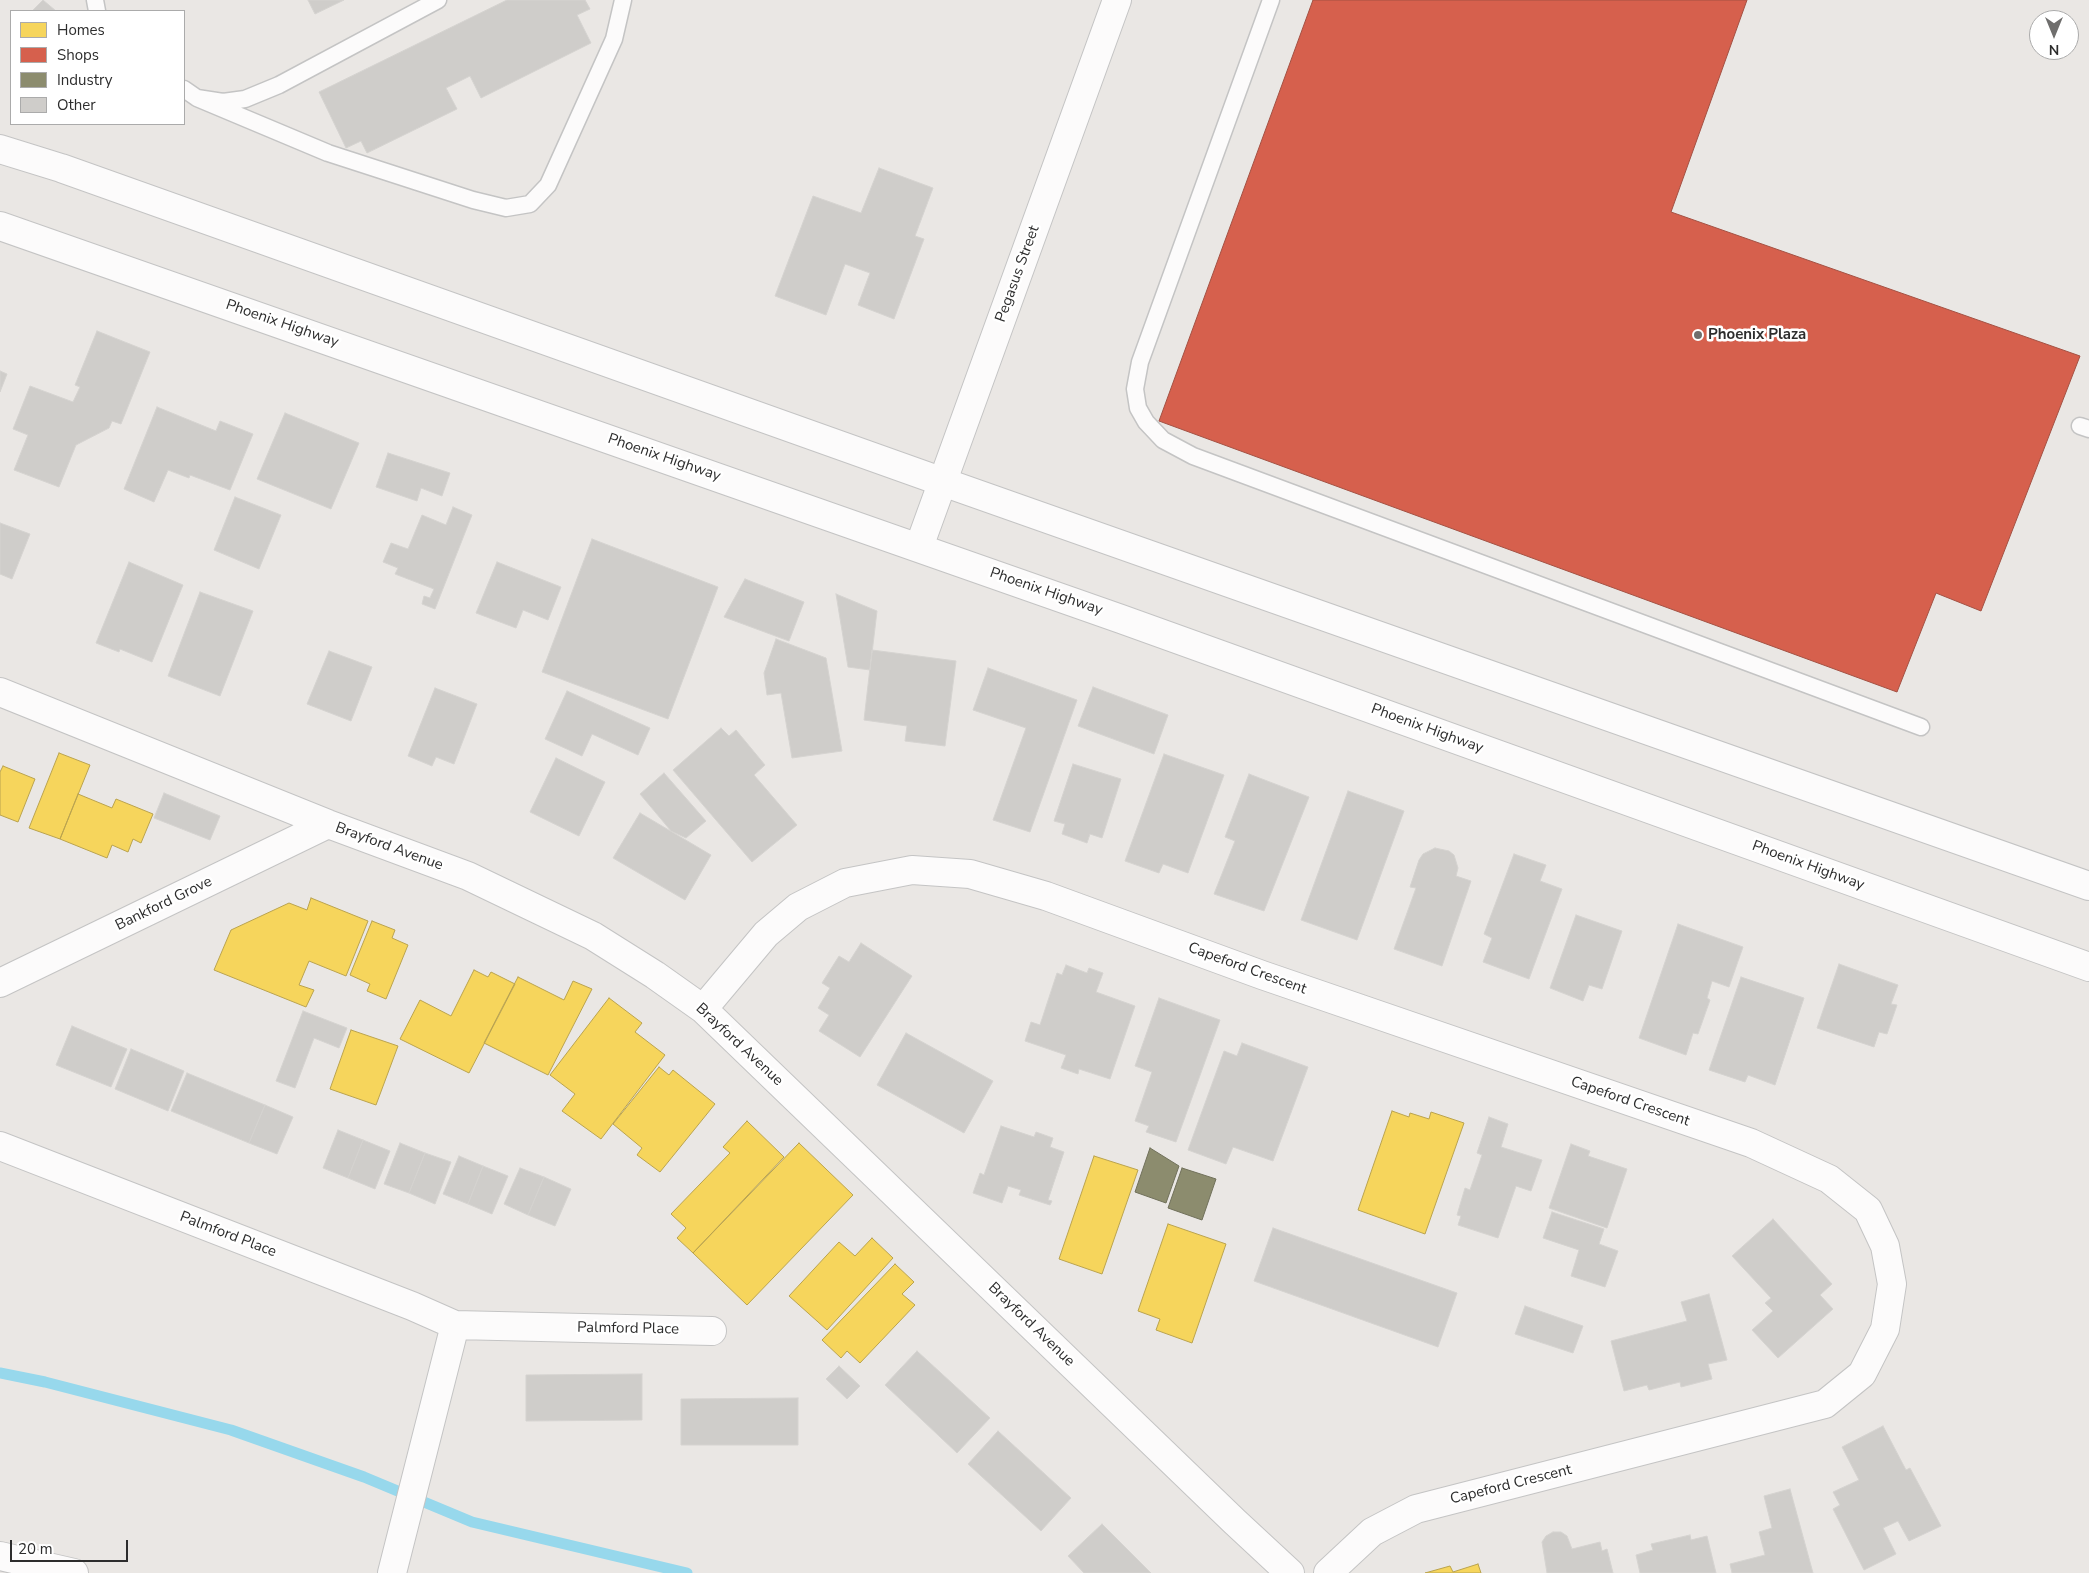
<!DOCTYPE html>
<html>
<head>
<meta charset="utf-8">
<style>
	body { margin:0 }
	#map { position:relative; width:2089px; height:1573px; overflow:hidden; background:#eae7e4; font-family:"Nunito Sans",sans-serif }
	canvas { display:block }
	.legend { position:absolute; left:10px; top:10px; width:175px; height:115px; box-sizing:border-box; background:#fff; border:1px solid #ababab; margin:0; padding:6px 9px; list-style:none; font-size:15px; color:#2d2d2d }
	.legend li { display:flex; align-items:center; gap:10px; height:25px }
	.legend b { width:25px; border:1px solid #ababab }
	.north { position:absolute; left:2029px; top:10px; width:50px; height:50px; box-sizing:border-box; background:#fff; border:1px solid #ababab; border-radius:50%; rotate:180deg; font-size:14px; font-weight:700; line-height:20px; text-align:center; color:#2d2d2d }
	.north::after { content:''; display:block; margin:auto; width:18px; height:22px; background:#6f6e6d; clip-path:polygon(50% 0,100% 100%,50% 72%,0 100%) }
	.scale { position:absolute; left:10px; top:1540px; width:118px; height:22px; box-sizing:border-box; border:2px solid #2d2d2d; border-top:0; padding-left:6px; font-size:15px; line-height:18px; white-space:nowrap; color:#2d2d2d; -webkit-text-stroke:4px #fff; paint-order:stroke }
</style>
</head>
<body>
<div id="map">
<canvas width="2089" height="1573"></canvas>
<ul class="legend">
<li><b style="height:14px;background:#f6d55c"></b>Homes</li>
<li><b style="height:14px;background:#d6604d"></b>Shops</li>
<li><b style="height:14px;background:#8c8c6e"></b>Industry</li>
<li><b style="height:14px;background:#cfcdca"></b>Other</li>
</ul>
<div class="north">N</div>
<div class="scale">20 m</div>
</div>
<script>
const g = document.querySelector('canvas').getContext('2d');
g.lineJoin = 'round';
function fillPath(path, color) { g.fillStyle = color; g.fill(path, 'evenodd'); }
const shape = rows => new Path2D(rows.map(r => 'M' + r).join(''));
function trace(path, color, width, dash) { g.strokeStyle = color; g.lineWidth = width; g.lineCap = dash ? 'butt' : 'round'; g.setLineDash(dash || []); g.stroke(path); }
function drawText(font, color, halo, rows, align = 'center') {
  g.font = font + ' "Nunito Sans",sans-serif'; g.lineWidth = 5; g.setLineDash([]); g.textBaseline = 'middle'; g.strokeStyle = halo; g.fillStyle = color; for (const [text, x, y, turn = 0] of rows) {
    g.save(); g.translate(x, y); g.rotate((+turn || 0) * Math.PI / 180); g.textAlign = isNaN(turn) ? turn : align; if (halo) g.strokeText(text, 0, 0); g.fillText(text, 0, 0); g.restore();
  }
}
const homes = shape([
	[59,753,90,765,60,839,29,828,59,753],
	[3,766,35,779,18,822,0,815,0,772,3,766],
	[78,794,112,808,116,799,153,814,141,843,133,839,128,852,112,845,107,858,60,839,78,794],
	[311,898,368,921,346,976,309,961,299,985,314,990,306,1007,214,970,231,930,289,903,307,910,311,898],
	[372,921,395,930,392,938,408,945,386,999,367,991,370,984,350,975,372,921],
	[474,970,488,977,491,972,515,984,469,1073,400,1039,420,1000,451,1016,474,970],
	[518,977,564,1000,573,981,592,989,548,1075,484,1043,518,977],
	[609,998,642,1023,635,1032,665,1055,601,1139,562,1111,575,1094,550,1075,609,998],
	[351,1030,398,1046,376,1105,330,1089,351,1030],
	[659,1067,669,1075,673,1070,715,1104,660,1172,637,1155,642,1148,613,1124,659,1067],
	[1392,1111,1409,1117,1410,1113,1429,1119,1431,1112,1464,1123,1425,1234,1358,1210,1392,1111],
	[747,1121,784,1157,693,1253,677,1238,686,1228,671,1214,730,1153,723,1147,747,1121],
	[799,1143,853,1195,747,1305,693,1253,799,1143],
	[1094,1156,1138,1170,1102,1274,1059,1259,1094,1156],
	[1168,1224,1226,1244,1192,1343,1156,1330,1160,1319,1138,1311,1168,1224],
	[872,1238,893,1258,827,1330,789,1296,839,1242,855,1256,872,1238],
	[895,1264,914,1282,902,1294,915,1305,860,1363,847,1351,841,1358,822,1340,895,1264],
	[1478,1564,1481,1573,1425,1573,1450,1566,1453,1572,1478,1564]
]);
fillPath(homes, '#f6d55c');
trace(homes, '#baa34e', 1);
const shops = shape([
	[1313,0,1747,0,1671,212,2080,356,1981,611,1936,593,1897,692,1159,421,1313,0]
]);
fillPath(shops, '#d6604d');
trace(shops, '#a35143', 1);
const industry = shape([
	[1150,1148,1179,1166,1166,1203,1135,1192,1150,1148],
	[1182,1168,1216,1179,1202,1220,1168,1208,1182,1168]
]);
fillPath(industry, '#8c8c6e');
trace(industry, '#70705a', 1);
trace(shape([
	[0,1373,45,1382,231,1430,364,1477,472,1522,687,1573]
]), '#97d8ec', 11);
const building = shape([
	[43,0,56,11,32,11,43,0],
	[308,0,344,0,315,14,308,0],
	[507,0,585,0,590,9,577,15,591,43,481,98,470,76,446,88,457,109,367,153,361,141,346,148,319,92,507,0],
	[879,168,933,188,915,236,924,239,894,319,858,305,870,273,845,264,826,315,775,296,813,196,861,213,879,168],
	[97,331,150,352,121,424,112,421,109,428,76,445,59,487,14,470,28,435,13,429,30,386,73,402,80,387,75,385,97,331],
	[0,371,7,374,0,392,0,371],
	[157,407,216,431,220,421,253,434,230,490,190,475,189,478,168,470,154,502,124,489,157,407],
	[285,413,359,443,331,509,257,479,285,413],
	[388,453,450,473,442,496,421,488,417,501,376,487,388,453],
	[235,497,281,515,259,569,214,550,235,497],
	[453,507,472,515,435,609,422,604,424,596,430,598,434,589,395,574,398,568,383,562,391,543,408,549,422,515,446,525,453,507],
	[0,523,30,534,12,579,0,574,0,523],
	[592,539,718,587,668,719,542,672,592,539],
	[129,562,183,585,152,662,120,649,119,652,96,643,129,562],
	[497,562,561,587,548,620,523,610,516,628,476,613,497,562],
	[745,579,804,602,789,641,724,617,745,579],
	[200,592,253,611,220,696,168,676,200,592],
	[836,594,877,611,870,670,848,667,836,594],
	[776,639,826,658,842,751,792,758,781,693,767,695,764,673,776,639],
	[872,650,956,661,945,746,905,741,907,726,864,720,872,650],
	[329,651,372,667,351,721,307,704,329,651],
	[988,668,1077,700,1030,832,993,820,1026,728,973,710,988,668],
	[1093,687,1168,715,1154,754,1078,726,1093,687],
	[435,688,477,704,454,764,436,757,432,766,408,756,435,688],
	[567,691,650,728,638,755,592,734,582,756,545,739,567,691],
	[721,728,729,736,736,730,765,765,754,775,797,825,752,862,673,770,721,728],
	[1164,754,1224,775,1188,873,1163,864,1159,873,1125,861,1164,754],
	[556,758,605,782,579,836,530,812,556,758],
	[1073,764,1121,779,1102,838,1090,834,1087,843,1062,834,1065,824,1054,821,1073,764],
	[664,773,706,821,686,838,671,831,640,794,664,773],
	[1249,774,1309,797,1264,911,1214,894,1235,841,1225,837,1249,774],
	[1348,791,1404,811,1357,940,1301,920,1348,791],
	[164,793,220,816,210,840,154,818,164,793],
	[640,813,711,855,685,900,613,858,640,813],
	[1435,848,1449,851,1454,855,1458,868,1456,876,1471,881,1442,966,1394,949,1416,888,1410,887,1419,860,1423,854,1435,848],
	[1514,854,1546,865,1540,881,1562,889,1529,979,1483,962,1492,938,1484,934,1514,854],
	[1576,915,1622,931,1602,989,1589,985,1583,1001,1550,988,1576,915],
	[1678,924,1743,947,1729,987,1712,981,1707,998,1710,1000,1698,1034,1693,1033,1686,1055,1639,1038,1678,924],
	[861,943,912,976,860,1057,819,1031,829,1015,818,1008,830,988,822,983,839,956,849,962,861,943],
	[1839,964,1898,985,1891,1004,1897,1005,1887,1034,1879,1032,1874,1047,1817,1028,1839,964],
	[1066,965,1087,973,1089,968,1103,973,1096,992,1135,1006,1110,1079,1079,1069,1078,1074,1061,1068,1066,1055,1025,1041,1031,1022,1040,1025,1057,973,1062,975,1066,965],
	[1741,977,1804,998,1775,1085,1748,1075,1745,1082,1709,1070,1741,977],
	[1159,998,1220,1020,1176,1142,1146,1132,1149,1126,1135,1121,1152,1072,1135,1066,1159,998],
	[303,1011,347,1028,339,1048,314,1038,295,1088,276,1081,303,1011],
	[72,1026,127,1049,111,1087,56,1065,72,1026],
	[906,1033,993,1081,964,1133,877,1085,906,1033],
	[1242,1043,1308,1067,1273,1161,1233,1147,1226,1164,1188,1150,1224,1051,1237,1056,1242,1043],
	[131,1049,184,1071,168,1111,115,1089,131,1049],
	[187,1073,265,1105,249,1143,171,1111,187,1073],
	[265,1105,293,1117,277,1154,249,1143,265,1105],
	[1489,1117,1508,1124,1501,1147,1542,1160,1531,1191,1516,1186,1498,1238,1458,1225,1461,1216,1457,1215,1465,1188,1470,1190,1482,1155,1477,1153,1489,1117],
	[1001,1126,1034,1137,1036,1132,1053,1138,1050,1147,1064,1152,1048,1200,1052,1201,1050,1205,1019,1195,1021,1190,1008,1186,1002,1203,973,1193,980,1173,984,1175,1001,1126],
	[338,1130,363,1140,348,1178,323,1168,338,1130],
	[363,1140,390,1151,375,1189,348,1178,363,1140],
	[400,1143,425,1153,409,1193,384,1184,400,1143],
	[1571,1144,1590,1151,1588,1156,1627,1169,1607,1228,1549,1208,1571,1144],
	[425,1153,451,1162,435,1204,409,1193,425,1153],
	[459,1156,483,1166,468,1204,443,1194,459,1156],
	[483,1166,508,1176,492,1214,468,1204,483,1166],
	[520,1168,544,1177,528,1215,504,1204,520,1168],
	[544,1177,571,1189,555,1226,528,1215,544,1177],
	[1552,1212,1604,1229,1599,1244,1618,1251,1605,1287,1571,1276,1579,1250,1543,1238,1552,1212],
	[1773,1219,1832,1284,1820,1295,1833,1309,1778,1358,1752,1330,1773,1311,1765,1303,1771,1298,1732,1256,1773,1219],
	[1273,1228,1457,1293,1438,1347,1254,1281,1273,1228],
	[1709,1294,1727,1360,1708,1364,1712,1379,1681,1387,1680,1382,1649,1390,1647,1385,1624,1391,1611,1341,1687,1321,1681,1302,1709,1294],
	[1525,1306,1583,1326,1573,1353,1515,1334,1525,1306],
	[917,1351,990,1418,957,1453,885,1385,917,1351],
	[839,1366,860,1386,847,1399,826,1379,839,1366],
	[642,1374,642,1420,526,1421,526,1375,642,1374],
	[798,1398,798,1445,681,1445,681,1399,798,1398],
	[1883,1426,1906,1470,1910,1468,1941,1526,1909,1541,1898,1521,1883,1528,1896,1554,1864,1570,1833,1509,1840,1505,1833,1492,1859,1480,1842,1447,1883,1426],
	[998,1431,1071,1498,1041,1531,968,1464,998,1431],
	[1790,1489,1813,1573,1732,1573,1730,1564,1765,1555,1759,1532,1772,1528,1764,1496,1790,1489],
	[1102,1524,1151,1573,1084,1573,1068,1556,1102,1524],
	[1553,1532,1561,1532,1567,1536,1572,1549,1600,1542,1602,1551,1607,1549,1613,1573,1547,1573,1542,1542,1546,1536,1553,1532],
	[1690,1535,1691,1540,1707,1536,1716,1573,1640,1573,1636,1555,1653,1550,1651,1544,1690,1535]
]);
fillPath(building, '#cfcdca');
trace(building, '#d5d3d0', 1);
const lane = shape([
	[95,0,97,11],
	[1271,0,1140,362,1135,389,1138,408,1146,422,1163,440,1193,456,1921,727],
	[184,89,197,98,223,102,245,99,279,85,438,0],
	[197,98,328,153,473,200,506,208,530,204,548,185,614,39,623,0],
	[2080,426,2089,429]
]);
const street = shape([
	[919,547,1117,0],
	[0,692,328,824,468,876,593,936,655,975,703,1009,1234,1521,1290,1573],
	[0,983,328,824],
	[703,1009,766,934,798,907,845,883,912,870,970,874,1046,896,1262,975,1751,1143,1829,1179,1868,1210,1885,1246,1892,1284,1885,1329,1862,1374,1825,1404,1416,1509,1372,1532,1328,1573],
	[0,1146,412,1306,455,1325,712,1331],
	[0,1556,74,1573],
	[392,1573,455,1325]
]);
const secondary = shape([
	[0,149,61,168,943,482,2089,886],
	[0,226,1121,619,2089,967]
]);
trace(lane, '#c4c4c4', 19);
trace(street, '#c4c4c4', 30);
trace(secondary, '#c4c4c4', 30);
trace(lane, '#fcfbfb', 16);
trace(street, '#fcfbfb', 28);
trace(secondary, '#fcfbfb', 28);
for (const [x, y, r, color] of [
	[1698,335,5,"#6f6e6d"]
]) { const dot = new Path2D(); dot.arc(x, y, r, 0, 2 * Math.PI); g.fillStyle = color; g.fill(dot); trace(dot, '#fff', 2); }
drawText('15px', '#2d2d2d', '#fff', [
	["Pegasus Street",1018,274,-70],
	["Phoenix Highway",282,324,19],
	["Phoenix Highway",664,458,19],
	["Phoenix Highway",1046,592,19],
	["Phoenix Highway",1427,729,20],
	["Brayford Avenue",389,847,20],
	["Phoenix Highway",1808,866,20],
	["Bankford Grove",164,904,-26],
	["Capeford Crescent",1247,969,20],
	["Brayford Avenue",739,1045,43],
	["Capeford Crescent",1630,1102,19],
	["Palmford Place",228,1235,21],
	["Brayford Avenue",1031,1325,44],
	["Palmford Place",628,1329,1],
	["Capeford Crescent",1511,1485,-14]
]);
drawText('bold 15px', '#2d2d2d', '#fff', [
	["Phoenix Plaza",1708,335]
], 'left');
</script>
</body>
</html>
